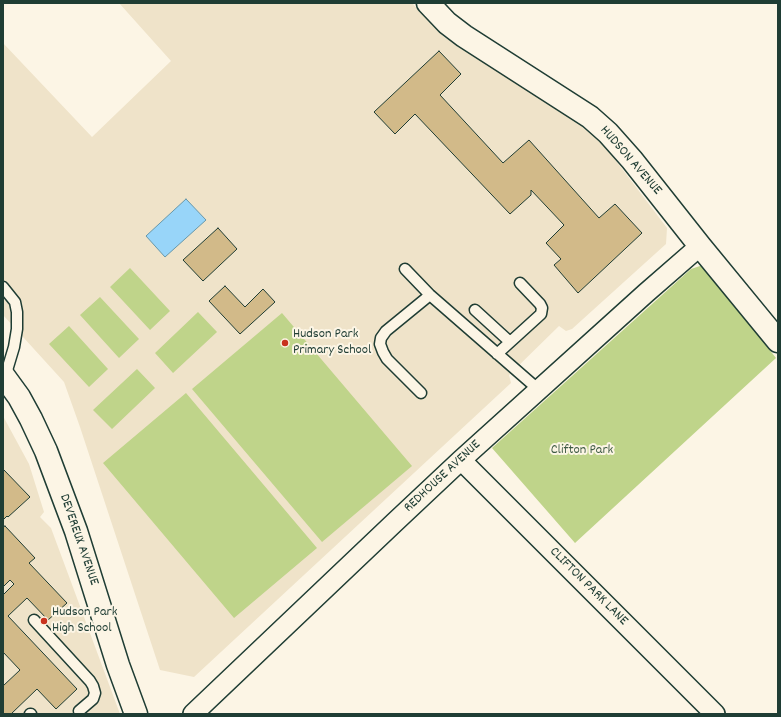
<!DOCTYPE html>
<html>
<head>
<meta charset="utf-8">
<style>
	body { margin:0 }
	#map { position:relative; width:781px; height:717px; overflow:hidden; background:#fcf5e5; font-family:Dekko,sans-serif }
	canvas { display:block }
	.frame { position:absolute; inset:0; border:4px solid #1f3d34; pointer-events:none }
</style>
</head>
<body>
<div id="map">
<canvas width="781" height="717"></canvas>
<div class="frame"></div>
</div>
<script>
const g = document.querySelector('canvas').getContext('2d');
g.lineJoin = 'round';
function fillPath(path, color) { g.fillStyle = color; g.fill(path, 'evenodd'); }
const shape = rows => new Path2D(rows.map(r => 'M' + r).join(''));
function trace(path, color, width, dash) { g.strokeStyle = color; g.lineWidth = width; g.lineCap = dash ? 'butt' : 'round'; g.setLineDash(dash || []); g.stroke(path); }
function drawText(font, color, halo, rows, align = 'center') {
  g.font = font + ' Dekko,sans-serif'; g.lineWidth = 4; g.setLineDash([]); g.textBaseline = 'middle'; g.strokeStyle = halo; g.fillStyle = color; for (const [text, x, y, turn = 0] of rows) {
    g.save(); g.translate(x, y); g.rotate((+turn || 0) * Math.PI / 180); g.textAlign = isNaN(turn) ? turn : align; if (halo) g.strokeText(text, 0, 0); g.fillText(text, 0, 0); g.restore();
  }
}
fillPath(shape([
	[119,3,412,3,444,37,561,111,598,137,667,228,666,244,572,329,566,331,559,326,509,375,511,383,194,677,160,670,80,427,64,382,3,315,3,43,92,137,171,61],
	[3,416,29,464,44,512,40,517,51,528,120,714,3,714]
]), '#efe3c9');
fillPath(shape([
	[703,265,776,358,575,543,492,448,691,269],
	[130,268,170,311,150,330,110,287],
	[100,297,139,339,119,358,80,315],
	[198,312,217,332,173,373,155,353],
	[282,313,412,466,322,542,192,389],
	[69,326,108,369,89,387,49,344],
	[137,369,155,388,112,429,93,410],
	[186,393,317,548,234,618,103,463]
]), '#bfd48a');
const water = shape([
	[186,199,206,220,165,257,146,236,186,199]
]);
fillPath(water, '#98d5f9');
trace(water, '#6898aa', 1);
const building = shape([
	[439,51,461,74,440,95,503,163,529,140,599,218,615,204,642,233,578,293,554,265,561,259,546,243,564,225,531,190,531,195,510,214,415,114,395,134,374,112,439,51],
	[218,228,237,249,203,281,183,260,218,228],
	[225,286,245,307,263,289,275,302,240,334,209,301,225,286],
	[3,469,30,497,8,517,7,516,3,520,3,469],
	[5,526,35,558,29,563,67,603,48,620,27,598,8,616,77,689,56,709,37,689,11,714,3,714,3,686,20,670,3,652,3,595,14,584,10,580,3,587,3,527,5,526]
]);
fillPath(building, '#d2ba89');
trace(building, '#1f3d34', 1);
const lane = shape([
	[405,269,430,295,539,390],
	[3,287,15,302,17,312,17,329,14,347,5,377],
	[475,310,510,342],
	[497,354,541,314,542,308,540,304,520,283],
	[421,393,387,359,383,352,380,344,381,338,386,331,430,295],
	[34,620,90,681,93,686,95,693,93,699,79,711],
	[30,714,31,714]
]);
const street = shape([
	[461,460,715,714],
	[193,714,395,522,461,460,646,293,700,246]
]);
const secondary = shape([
	[428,3,447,23,464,36,590,117,608,133,632,160,700,246,778,341],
	[3,375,19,397,31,419,46,451,76,531,118,665,136,714]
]);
trace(lane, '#1f3d34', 13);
trace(street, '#1f3d34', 22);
trace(secondary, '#1f3d34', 25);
trace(lane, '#fcf5e5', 10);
trace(street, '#fcf5e5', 19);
trace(secondary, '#fcf5e5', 22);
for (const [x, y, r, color] of [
	[285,343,4,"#c8321e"],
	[44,621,4,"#c8321e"]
]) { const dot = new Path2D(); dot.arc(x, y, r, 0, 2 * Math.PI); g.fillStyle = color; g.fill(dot); trace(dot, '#fcf5e5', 1.5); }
drawText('14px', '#1f3d34', '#fcf5e5', [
	["HUDSON AVENUE",630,161,49],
	["REDHOUSE AVENUE",443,477,-43],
	["DEVEREUX AVENUE",78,540,71],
	["CLIFTON PARK LANE",588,587,45]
]);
drawText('14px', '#1f3d34', '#fcf5e5', [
	["Hudson Park",293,335],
	["Primary School",293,351],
	["Hudson Park",52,613],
	["High School",52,629]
], 'left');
drawText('14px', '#3f5b45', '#fcf5e5', [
	["Clifton Park",582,451]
]);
</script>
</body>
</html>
